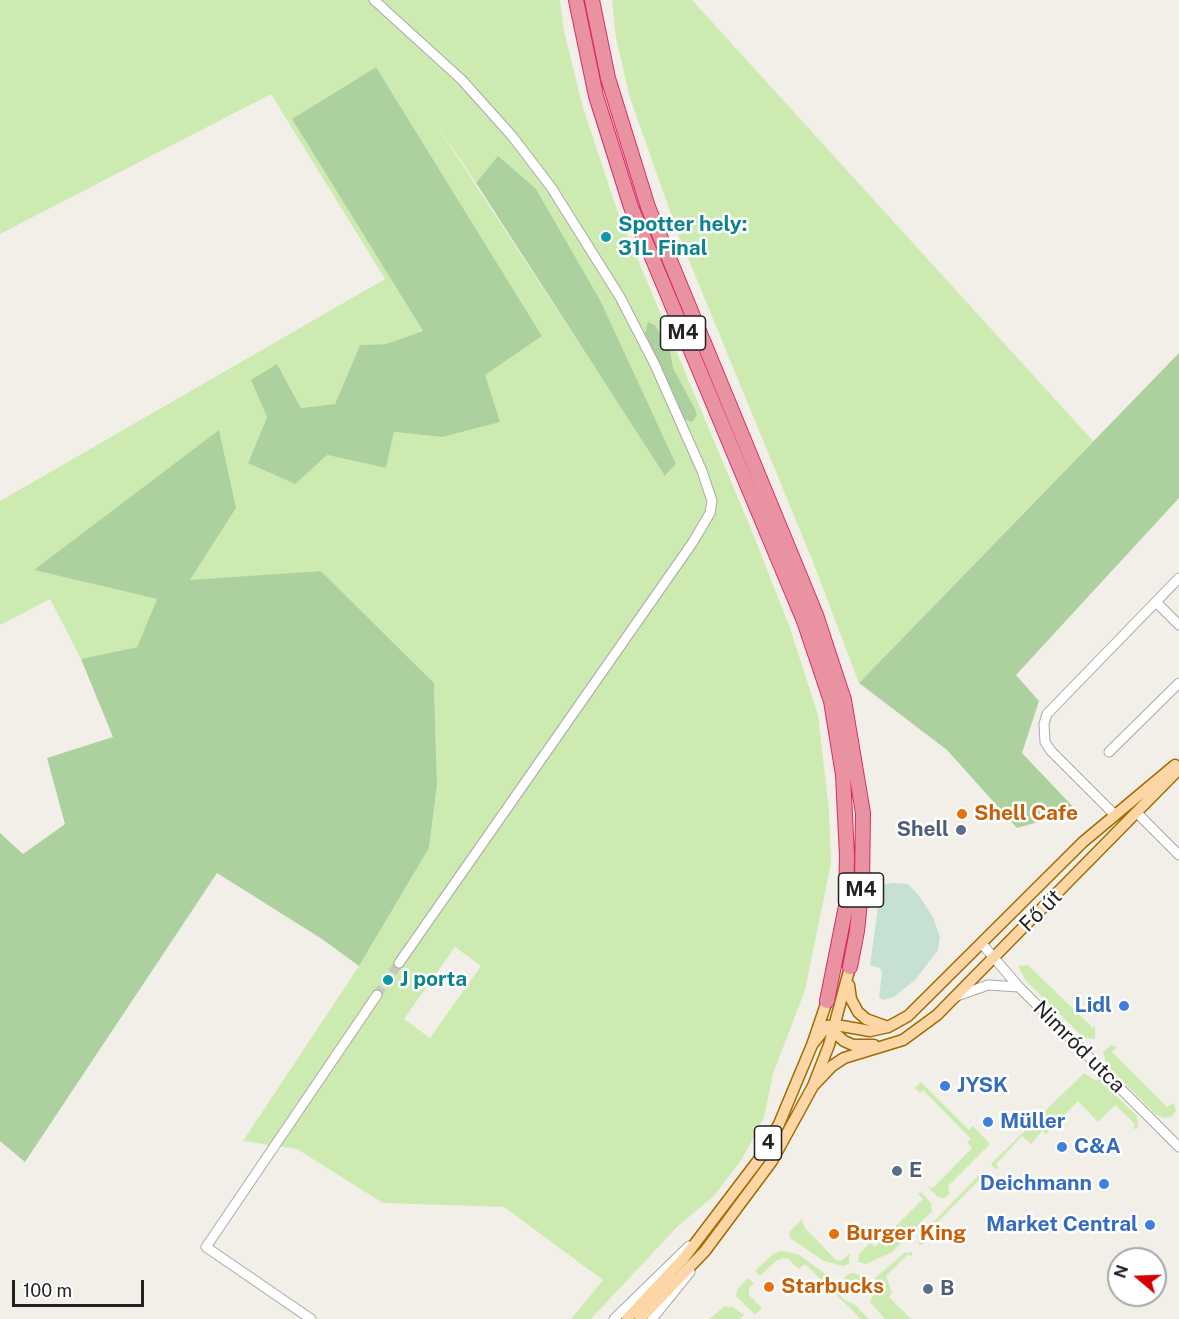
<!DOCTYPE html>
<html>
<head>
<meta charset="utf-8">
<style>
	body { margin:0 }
	#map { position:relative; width:1179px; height:1319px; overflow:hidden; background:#f2efe9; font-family:"Public Sans",sans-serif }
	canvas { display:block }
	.north { position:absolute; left:1107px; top:1247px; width:60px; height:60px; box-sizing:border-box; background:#fff; border:2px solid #a7a7a7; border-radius:50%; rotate:289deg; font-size:16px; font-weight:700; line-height:24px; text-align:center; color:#222 }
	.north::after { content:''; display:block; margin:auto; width:21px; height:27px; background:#d40000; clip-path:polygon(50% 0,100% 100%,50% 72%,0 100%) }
	.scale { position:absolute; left:12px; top:1280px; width:132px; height:27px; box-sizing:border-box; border:3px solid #222; border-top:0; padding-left:8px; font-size:18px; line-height:21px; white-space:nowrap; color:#222; -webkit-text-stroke:4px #fff; paint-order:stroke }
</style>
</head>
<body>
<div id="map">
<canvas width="1179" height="1319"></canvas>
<div class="north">N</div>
<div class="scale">100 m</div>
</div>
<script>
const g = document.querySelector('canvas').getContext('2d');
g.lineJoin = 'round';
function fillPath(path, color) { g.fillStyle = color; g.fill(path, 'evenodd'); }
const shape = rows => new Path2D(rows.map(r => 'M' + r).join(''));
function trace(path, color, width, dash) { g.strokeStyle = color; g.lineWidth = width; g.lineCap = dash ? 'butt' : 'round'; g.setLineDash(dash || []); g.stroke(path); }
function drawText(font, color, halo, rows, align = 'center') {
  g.font = font + ' "Public Sans",sans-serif'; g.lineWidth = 5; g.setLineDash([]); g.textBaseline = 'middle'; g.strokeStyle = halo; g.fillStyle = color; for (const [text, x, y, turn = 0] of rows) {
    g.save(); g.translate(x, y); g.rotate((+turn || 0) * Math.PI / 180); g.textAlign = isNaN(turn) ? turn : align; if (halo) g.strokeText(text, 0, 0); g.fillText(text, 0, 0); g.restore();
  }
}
fillPath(shape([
	[0,0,560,0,564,31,583,108,617,210,751,529,790,628,818,715,829,810,831,863,805,990,773,1074,764,1117,742,1159,714,1196,678,1226,591,1319,571,1319,603,1280,504,1207,383,1203,297,1149,243,1141,359,966,429,848,437,785,434,683,321,571,189,581,236,508,35,570,157,599,137,647,81,659,50,599,0,625,0,501,385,279,271,94,0,234],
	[376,67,542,336,484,375,442,437,394,432,386,468,327,455,248,463,267,417,277,364,301,408,335,404,360,345,386,344,423,331,292,119],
	[429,114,476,183,536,189,600,301,676,464,666,476],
	[455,947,481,966,430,1038,404,1019],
	[612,0,692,0,1093,441,859,683,813,562,677,231,630,98,616,38],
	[1028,965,1093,1028,1095,1026,1095,1039,1084,1038,1026,981,1018,966],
	[1111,1045,1117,1047,1112,1052,1167,1107,1174,1103,1176,1111,1171,1117,1164,1118,1155,1114,1107,1065,1103,1052],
	[1084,1073,1095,1080,1099,1079,1137,1116,1138,1128,1133,1129,1135,1124,1115,1105,1098,1122,1078,1101,1046,1134,1042,1131,1031,1144,1022,1136,996,1164,999,1168,995,1169,991,1164],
	[921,1082,969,1130,973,1126,990,1144,948,1186,950,1194,944,1198,938,1197,927,1186,933,1188,972,1148,967,1142,971,1139,923,1090,920,1093,915,1088],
	[981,1173,988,1175,987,1180,983,1176,920,1240,924,1244,919,1245,918,1238],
	[921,1192,931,1203,932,1211,892,1252,866,1264,858,1262,859,1254,870,1243,875,1247,923,1199,918,1194],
	[802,1219,805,1228,836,1260,841,1261,850,1253,849,1264,843,1266,824,1261,790,1238,789,1232],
	[781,1251,798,1254,827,1275,843,1299,855,1305,869,1319,861,1319,805,1264,799,1269,788,1259,783,1258,776,1261,760,1276,755,1271,773,1254],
	[912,1252,912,1256,907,1255,886,1276,892,1293,889,1297,911,1319,885,1319,870,1302,875,1288,875,1278,904,1253],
	'844 1282a9 9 0 1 1 18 0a9 9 0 1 1-18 0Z',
	[748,1278,754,1283,749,1288,749,1295,762,1308,755,1315,736,1296,737,1290],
	[725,1306,733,1307,744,1315,740,1319,709,1319]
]), '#cdebb0');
fillPath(shape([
	[376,67,542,336,485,375,500,422,442,437,394,432,386,468,327,455,295,484,248,463,267,417,251,380,277,364,301,408,335,404,360,345,386,344,423,331,292,119],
	[498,156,536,189,600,300,676,464,665,476,476,183],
	[648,322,655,325,670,351,673,368,695,409,697,415,692,422,684,419,645,333],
	[1179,353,1179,498,1016,675,1039,701,1022,753,1077,811,1017,828,947,750,859,683],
	[219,430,236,508,190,580,321,571,434,683,437,785,429,848,359,966,322,939,217,873,25,1162,0,1141,0,833,23,854,65,824,47,758,113,737,81,659,137,647,157,599,34,570]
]), '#add19e');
fillPath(shape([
	[893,883,908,884,920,897,933,917,940,937,938,950,915,980,894,997,883,1000,879,997,882,973,880,968,870,965,881,885]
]), '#c6e0d4');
trace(shape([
	[377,995,399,963]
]), '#c8c6c1', 9, [9, 4.5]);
const minor = shape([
	[374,0,462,80,512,136,551,187,620,297,655,365,702,471,712,501,710,513,693,542,399,963],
	[1156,602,1179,625],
	[1109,752,1179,683],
	[1137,813,1179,855],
	[1114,814,1051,751,1045,742,1044,724,1047,714,1179,578],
	[982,944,1019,987,1179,1147],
	[957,996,988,985,1019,987],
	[311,1319,206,1247,377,995],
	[614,1319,689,1246],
	[652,1319,690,1272]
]);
const major = shape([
	[849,985,851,999,858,1012,866,1019,888,1027],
	[829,1028,844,1041,853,1045,874,1045],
	[812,1045,827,1026,836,1025,870,1031,888,1027,908,1016,1083,842,1175,765],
	[813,1086,832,1066,844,1058,903,1040,937,1015,1179,769],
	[627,1319,684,1258,760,1158,779,1124,812,1045,827,1001],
	[640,1319,705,1251,772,1161,813,1086,829,1045,850,967]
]);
const highway = shape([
	[576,0,596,96,631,207,804,621,831,701,843,775,847,856,846,906,827,1001],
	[592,0,608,78,648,207,816,615,844,700,863,813,862,882,857,931,850,967]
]);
trace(minor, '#a9a9a9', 11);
trace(major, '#a06b00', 13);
trace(highway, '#dc2a67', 16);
trace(minor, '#fff', 9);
trace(major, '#fcd6a4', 10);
trace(highway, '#e892a2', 14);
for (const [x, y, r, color] of [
	[606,237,6,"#0f9aa8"],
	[962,814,6,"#e8710a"],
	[961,830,6,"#5c6f8a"],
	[388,980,6,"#0f9aa8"],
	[1124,1006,6,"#3f7fe0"],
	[945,1086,6,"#3f7fe0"],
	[988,1122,6,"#3f7fe0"],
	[1062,1147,6,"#3f7fe0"],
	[897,1171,6,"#5c6f8a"],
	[1104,1184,6,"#3f7fe0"],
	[1150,1225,6,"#3f7fe0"],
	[834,1234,6,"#e8710a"],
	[769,1287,6,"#e8710a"],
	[928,1289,6,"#5c6f8a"]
]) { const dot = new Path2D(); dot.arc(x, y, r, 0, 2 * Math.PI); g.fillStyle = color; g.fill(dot); trace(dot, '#fff', 2); }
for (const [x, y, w] of [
	[683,333,45],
	[861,890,45],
	[768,1143,27]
]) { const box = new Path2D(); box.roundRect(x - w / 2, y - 17, w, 34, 4.5); g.fillStyle = '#fff'; g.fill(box); trace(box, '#222', 1.5); }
drawText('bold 20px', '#222', null, [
	["M4",683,333],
	["M4",861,890],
	["4",768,1143]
]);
drawText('bold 21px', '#0d838f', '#fff', [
	["Spotter hely:",618,225],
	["31L Final",618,249],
	["J porta",400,980]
], 'left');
drawText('bold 21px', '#c56008', '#fff', [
	["Shell Cafe",974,814],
	["Burger King",846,1234],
	["Starbucks",781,1287]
], 'left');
drawText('bold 21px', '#4e5e75', '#fff', [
	["Shell",949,830,"right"],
	["E",909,1171],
	["B",940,1289]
], 'left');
drawText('21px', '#222', '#fff', [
	["Fő út",1041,911,-45],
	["Nimród utca",1079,1047,45]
]);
drawText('bold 21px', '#366cbe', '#fff', [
	["Lidl",1112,1006],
	["JYSK",957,1086,"left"],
	["Müller",1000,1122,"left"],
	["C&A",1074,1147,"left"],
	["Deichmann",1092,1184],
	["Market Central",1138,1225]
], 'right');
</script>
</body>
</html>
